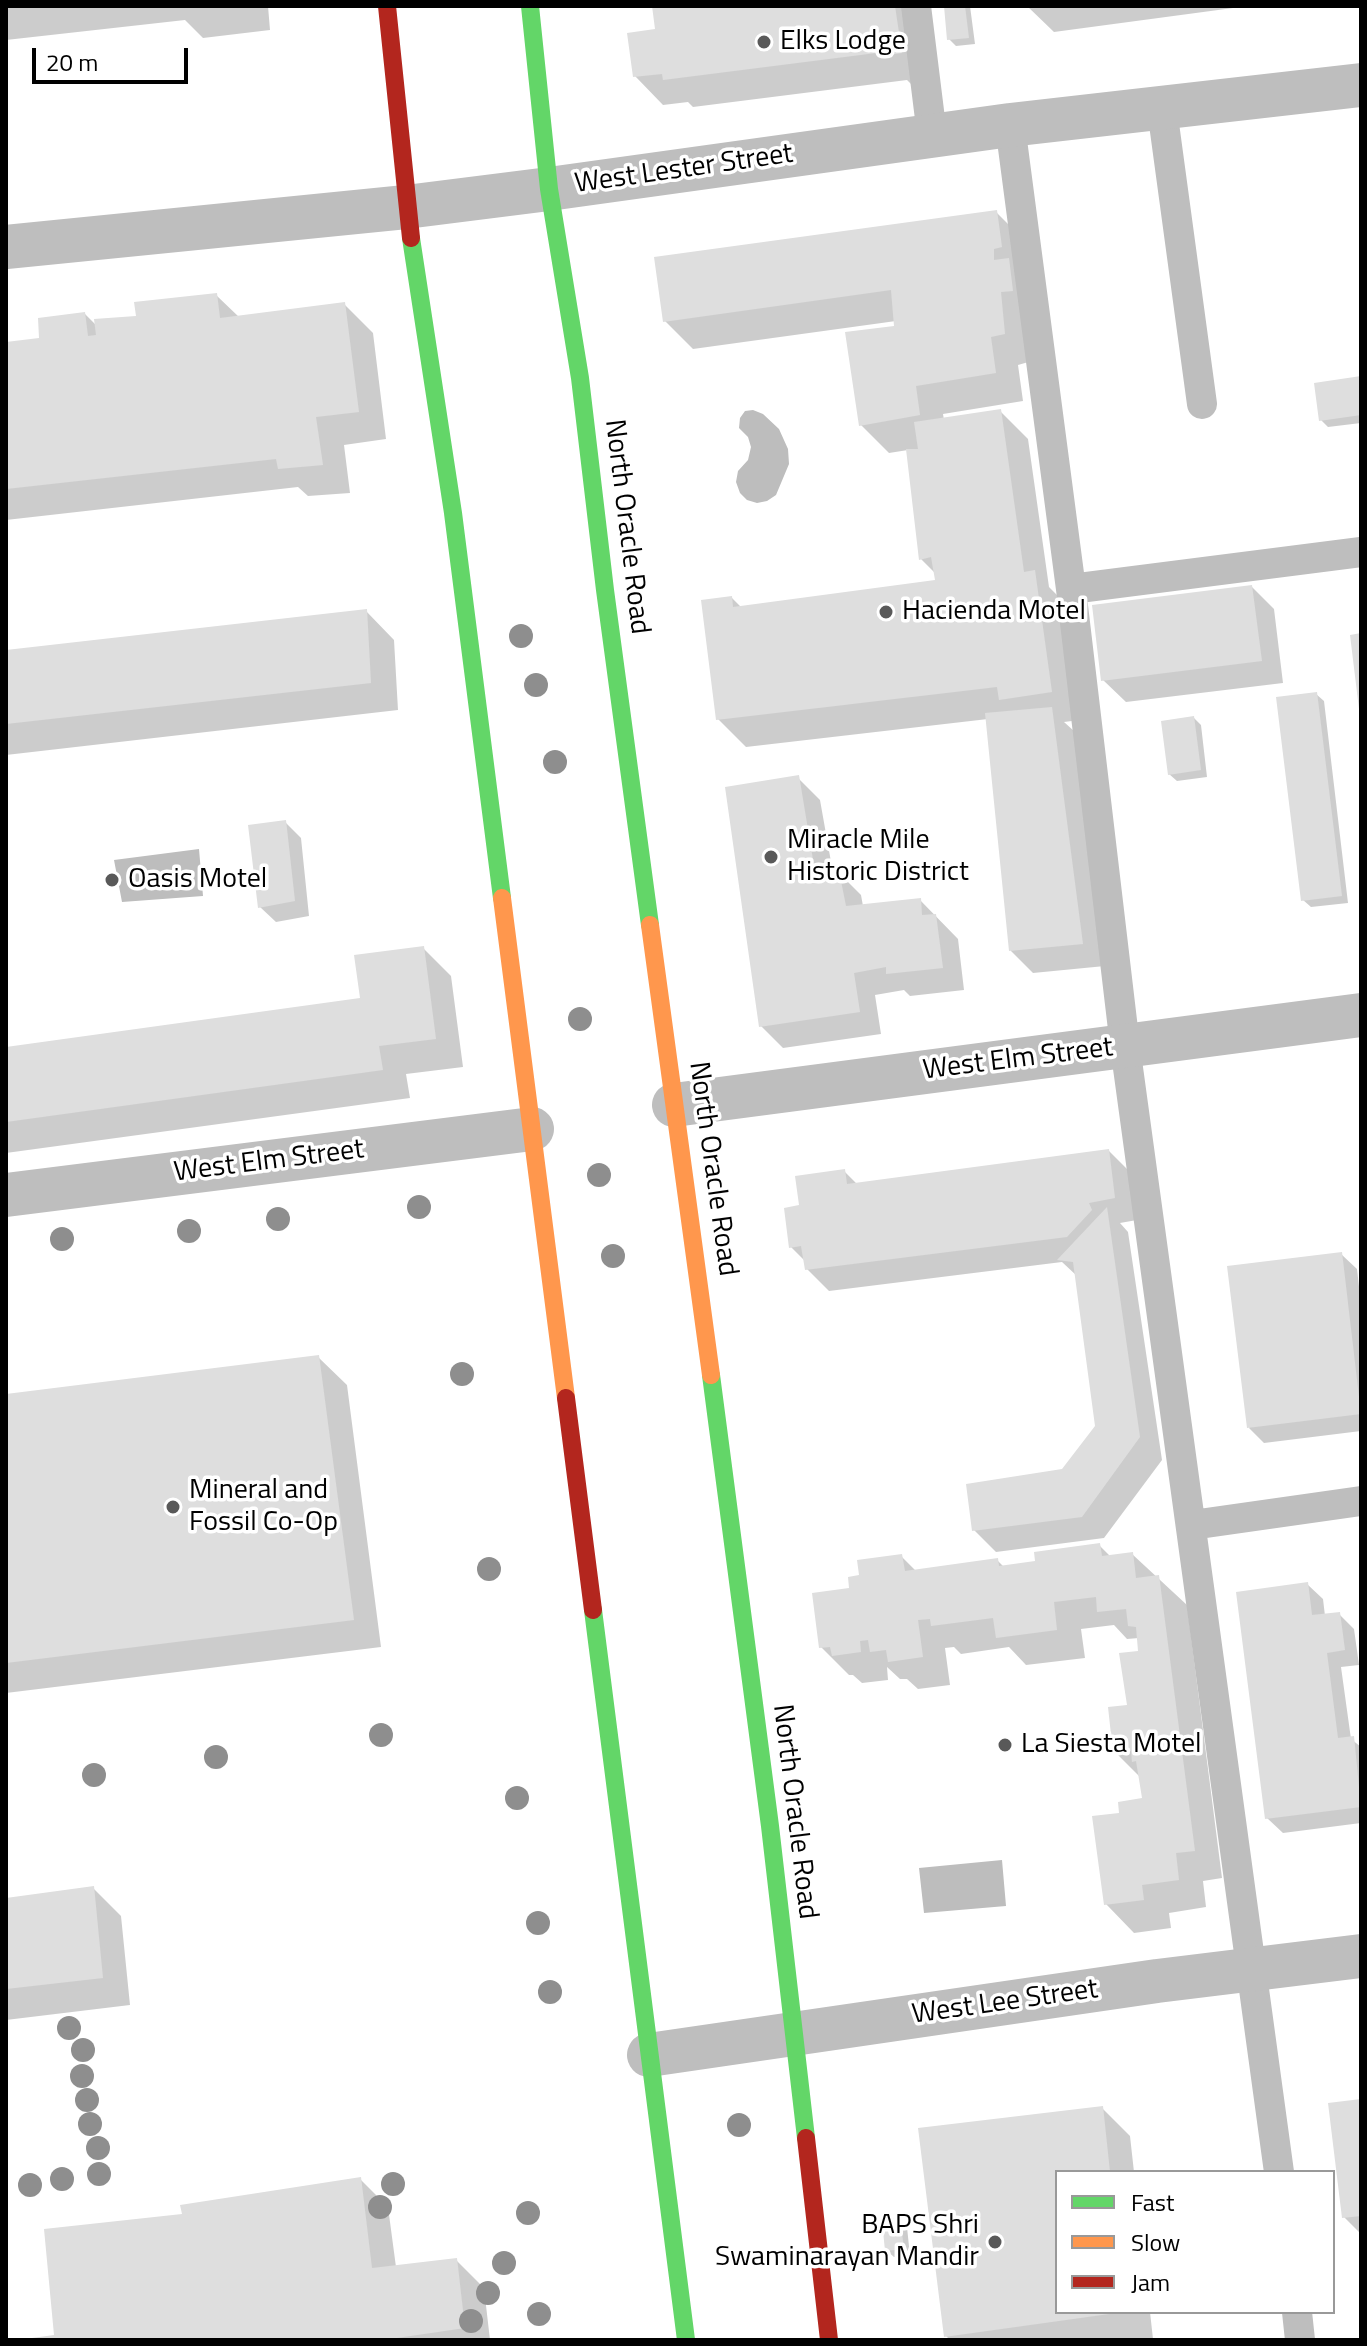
<!DOCTYPE html>
<html>
<head>
<meta charset="utf-8">
<style>
	body { margin:0 }
	#map { position:relative; width:1367px; height:2346px; overflow:hidden; background:#fff; font-family:"Titillium Web",sans-serif }
	canvas { display:block }
	.frame { position:absolute; inset:0; border:8px solid #000; pointer-events:none }
	.legend { position:absolute; left:1055px; top:2170px; width:280px; height:144px; box-sizing:border-box; background:#fff; border:2px solid #999; margin:0; padding:10px 14px; list-style:none; font-size:24px; color:#000 }
	.legend li { display:flex; align-items:center; gap:16px; height:40px }
	.legend b { width:40px; border:2px solid #999 }
	.scale { position:absolute; left:32px; top:48px; width:156px; height:36px; box-sizing:border-box; border:4px solid #000; border-top:0; padding-left:10px; font-size:24px; line-height:28px; white-space:nowrap; color:#000; -webkit-text-stroke:6px #fff; paint-order:stroke }
</style>
</head>
<body>
<div id="map">
<canvas width="1367" height="2346"></canvas>
<div class="frame"></div>
<ul class="legend">
<li><b style="height:10px;background:#63d668"></b>Fast</li>
<li><b style="height:10px;background:#ff974d"></b>Slow</li>
<li><b style="height:10px;background:#b3261e"></b>Jam</li>
</ul>
<div class="scale">20 m</div>
</div>
<script>
const g = document.querySelector('canvas').getContext('2d');
g.lineJoin = 'round';
function fillPath(path, color) { g.fillStyle = color; g.fill(path, 'evenodd'); }
const shape = rows => new Path2D(rows.map(r => 'M' + r).join(''));
function trace(path, color, width, dash) { g.strokeStyle = color; g.lineWidth = width; g.lineCap = dash ? 'butt' : 'round'; g.setLineDash(dash || []); g.stroke(path); }
function drawText(font, color, halo, rows, align = 'center') {
  g.font = font + ' "Titillium Web",sans-serif'; g.lineWidth = 7; g.setLineDash([]); g.textBaseline = 'middle'; g.strokeStyle = halo; g.fillStyle = color; for (const [text, x, y, turn = 0] of rows) {
    g.save(); g.translate(x, y); g.rotate((+turn || 0) * Math.PI / 180); g.textAlign = isNaN(turn) ? turn : align; if (halo) g.strokeText(text, 0, 0); g.fillText(text, 0, 0); g.restore();
  }
}
fillPath(shape([
	[753,410,763,414,779,429,788,449,789,464,776,495,767,501,757,503,747,500,740,493,736,482,738,471,748,460,751,447,748,437,739,428,740,418,745,411],
	[199,849,203,896,122,902,114,860],
	[1002,1860,1006,1906,924,1913,919,1868]
]), '#bdbdbd');
fillPath(shape([
	[6,6,268,6,270,30,203,38,185,20,6,40],
	[654,6,919,6,911,84,907,80,693,107,688,102,663,105,635,76,657,31],
	[946,6,970,6,975,44,956,46,949,39],
	[1027,6,1248,6,1054,32],
	[996,212,1024,240,1032,361,1018,365,1023,401,943,414,944,420,1000,411,1028,439,1049,587,1062,600,1080,720,1064,722,1074,731,1105,966,1033,973,1011,951,988,719,746,747,718,719,732,598,742,608,938,581,936,574,921,559,908,450,889,453,861,425,897,328,896,321,693,349,665,321],
	[216,295,239,317,344,304,373,333,386,439,344,445,350,493,308,496,298,487,6,520,6,344,41,340,85,314,97,326,139,318],
	[1361,378,1361,423,1328,427,1321,420],
	[1252,587,1274,609,1283,683,1126,702,1103,680],
	[366,611,394,640,398,710,6,755,6,652],
	[1316,694,1324,701,1348,903,1311,907,1303,900],
	[1194,718,1201,725,1207,777,1177,781,1169,774],
	[798,778,820,800,833,873,839,873,861,895,863,906,920,900,958,939,964,990,910,996,904,990,875,995,881,1034,783,1048,761,1026],
	[285,822,301,838,309,916,276,922,260,907],
	[423,948,451,976,463,1067,406,1074,410,1098,6,1153,6,1049,362,1000],
	[1109,1151,1131,1173,1137,1220,1120,1223,1128,1232,1162,1460,1104,1538,996,1552,974,1530,1063,1470,1097,1427,1077,1276,1062,1262,829,1291,807,1269,806,1262,791,1247,801,1207,844,1171,858,1185],
	[1341,1254,1357,1269,1361,1304,1361,1431,1264,1443,1249,1428],
	[318,1357,347,1385,381,1647,6,1693,6,1396],
	[1099,1545,1111,1557,1132,1554,1187,1605,1222,1878,1203,1881,1206,1907,1169,1913,1171,1928,1134,1933,1106,1904,1121,1815,1144,1800,1141,1778,1115,1752,1129,1707,1141,1652,1139,1638,1127,1639,1114,1625,1081,1629,1085,1658,1026,1665,1009,1647,961,1654,954,1647,945,1648,950,1685,918,1689,907,1679,900,1679,887,1667,888,1680,862,1683,853,1675,849,1675,821,1647,851,1590,862,1577,901,1556,916,1571,997,1560,1004,1567,1037,1562],
	[1307,1584,1323,1599,1325,1616,1339,1614,1354,1629,1359,1665,1341,1667,1351,1739,1361,1747,1361,1823,1283,1833,1267,1818],
	[93,1888,121,1916,130,2005,6,2020,6,1900],
	[1361,2101,1361,2232,1359,2232,1344,2217],
	[1102,2108,1130,2136,1134,2172,1057,2172,1057,2312,1150,2312,1153,2339,950,2340,946,2336,921,2130],
	[360,2179,388,2207,396,2267,456,2260,484,2288,490,2340,33,2340,56,2337,184,2216],
	[900,2219,907,2227,910,2256,894,2257,886,2250]
]), '#0003');
fillPath(shape([
	[652,6,895,6,902,53,881,56,884,52,663,80,662,74,633,77,627,33,655,29],
	[944,6,965,6,969,38,947,40],
	[997,210,1002,247,994,249,994,260,1009,258,1013,291,1001,292,1005,334,991,337,996,373,916,386,920,415,859,426,845,332,894,326,891,290,663,322,654,257],
	[217,293,220,318,345,302,359,412,316,417,323,465,278,469,276,459,6,489,6,342,39,338,38,318,85,312,88,336,96,335,94,319,136,316,134,302],
	[1361,376,1361,415,1319,421,1314,383],
	[1001,409,1024,572,1035,570,1052,692,999,700,997,687,716,720,701,600,732,596,733,607,935,580,931,557,919,560,906,449,918,449,914,422],
	[1252,585,1262,661,1101,681,1092,605],
	[367,609,371,683,6,724,6,650],
	[1361,633,1361,708,1359,709,1350,635],
	[1317,692,1342,896,1301,901,1276,697],
	[1052,707,1083,944,1009,951,985,713],
	[1194,716,1201,770,1168,775,1161,721],
	[799,775,815,872,839,871,846,906,921,898,922,915,936,914,943,968,886,974,886,967,854,973,860,1012,759,1027,725,787],
	[286,820,295,901,258,908,248,825],
	[424,946,436,1039,379,1046,383,1070,6,1122,6,1047,360,998,354,955],
	[1109,1149,1115,1198,1089,1203,1092,1210,1067,1237,805,1270,801,1246,789,1248,784,1208,799,1205,795,1176,845,1169,847,1184],
	[1107,1207,1140,1437,1082,1517,972,1531,966,1484,1062,1469,1095,1426,1073,1262,1057,1260],
	[1342,1252,1361,1414,1247,1428,1227,1266],
	[319,1355,354,1620,6,1663,6,1394],
	[1100,1543,1102,1556,1133,1552,1136,1578,1159,1575,1195,1851,1176,1853,1179,1880,1142,1885,1144,1900,1104,1905,1092,1816,1119,1813,1118,1802,1142,1798,1136,1761,1132,1762,1131,1751,1113,1753,1108,1707,1127,1705,1119,1653,1138,1651,1136,1627,1128,1626,1126,1609,1097,1612,1096,1597,1054,1602,1057,1630,996,1638,993,1618,931,1626,930,1619,918,1620,923,1657,888,1662,886,1650,870,1652,868,1640,860,1641,861,1652,832,1656,830,1647,819,1648,812,1593,849,1588,848,1577,859,1575,857,1560,902,1554,905,1571,998,1558,999,1566,1035,1561,1034,1552],
	[1308,1582,1312,1615,1340,1612,1345,1650,1327,1653,1338,1738,1354,1736,1361,1807,1265,1819,1236,1592],
	[94,1886,103,1978,6,1989,6,1898],
	[1361,2099,1361,2216,1342,2218,1328,2103],
	[1103,2106,1110,2172,1057,2172,1057,2312,1109,2312,1109,2314,944,2337,918,2128],
	[361,2177,372,2268,457,2258,465,2328,383,2340,32,2340,32,2338,54,2335,44,2229,182,2214,180,2205],
	[900,2217,904,2249,885,2251,882,2220]
]), '#dedede');
trace(shape([
	[916,6,932,135],
	[1162,109,1202,404],
	[1010,125,1071,589,1125,1046,1279,2172],
	[1071,589,1361,552],
	[1192,1525,1361,1501],
	[1297,2312,1300,2340]
]), '#bebebe', 30);
trace(shape([
	[6,247,406,207,549,189,1010,125,1361,85],
	[674,1105,1361,1015],
	[6,1195,532,1129],
	[649,2055,1157,1981,1361,1956]
]), '#bebebe', 44);
trace(shape([
	[530,6,549,189,580,378,605,590,650,925],
	[411,238,453,513,502,898],
	[711,1375,770,1826,806,2138],
	[593,1610,686,2340]
]), '#63d668', 18);
trace(shape([
	[502,898,566,1398],
	[650,925,711,1375]
]), '#ff974d', 18);
trace(shape([
	[387,6,411,238],
	[566,1398,593,1610],
	[806,2138,829,2340]
]), '#b3261e', 18);
g.fillStyle = '#8e8e8e';
for (const [x, y] of [
	[521,636],
	[536,685],
	[555,762],
	[580,1019],
	[599,1175],
	[419,1207],
	[278,1219],
	[189,1231],
	[62,1239],
	[613,1256],
	[462,1374],
	[489,1569],
	[381,1735],
	[216,1757],
	[94,1775],
	[517,1798],
	[538,1923],
	[550,1992],
	[69,2028],
	[83,2050],
	[82,2076],
	[87,2100],
	[90,2124],
	[739,2125],
	[98,2148],
	[99,2174],
	[62,2179],
	[393,2184],
	[30,2185],
	[380,2207],
	[528,2213],
	[504,2263],
	[488,2293],
	[539,2314],
	[471,2321]
]) { g.beginPath(); g.arc(x, y, 12, 0, 2 * Math.PI); g.fill(); }
for (const [x, y, r, color] of [
	[764,42,8,"#595959"],
	[886,612,8,"#595959"],
	[771,857,8,"#595959"],
	[112,880,8,"#595959"],
	[173,1507,8,"#595959"],
	[1005,1745,8,"#595959"],
	[995,2242,8,"#595959"]
]) { const dot = new Path2D(); dot.arc(x, y, r, 0, 2 * Math.PI); g.fillStyle = color; g.fill(dot); trace(dot, '#fff', 3); }
drawText('28px', '#000', '#fff', [
	["Elks Lodge",780,42],
	["Hacienda Motel",902,612],
	["Miracle Mile",787,841],
	["Historic District",787,873],
	["Oasis Motel",128,880],
	["Mineral and",189,1491],
	["Fossil Co-Op",189,1523],
	["La Siesta Motel",1021,1745],
	["BAPS Shri",979,2226,"right"],
	["Swaminarayan Mandir",979,2258,"right"]
], 'left');
drawText('28px', '#000', '#fff', [
	["West Lester Street",684,170,-8],
	["North Oracle Road",626,527,83],
	["West Elm Street",1018,1060,-7],
	["West Elm Street",269,1162,-7],
	["North Oracle Road",712,1169,82],
	["North Oracle Road",794,1812,83],
	["West Lee Street",1005,2003,-8]
]);
</script>
</body>
</html>
